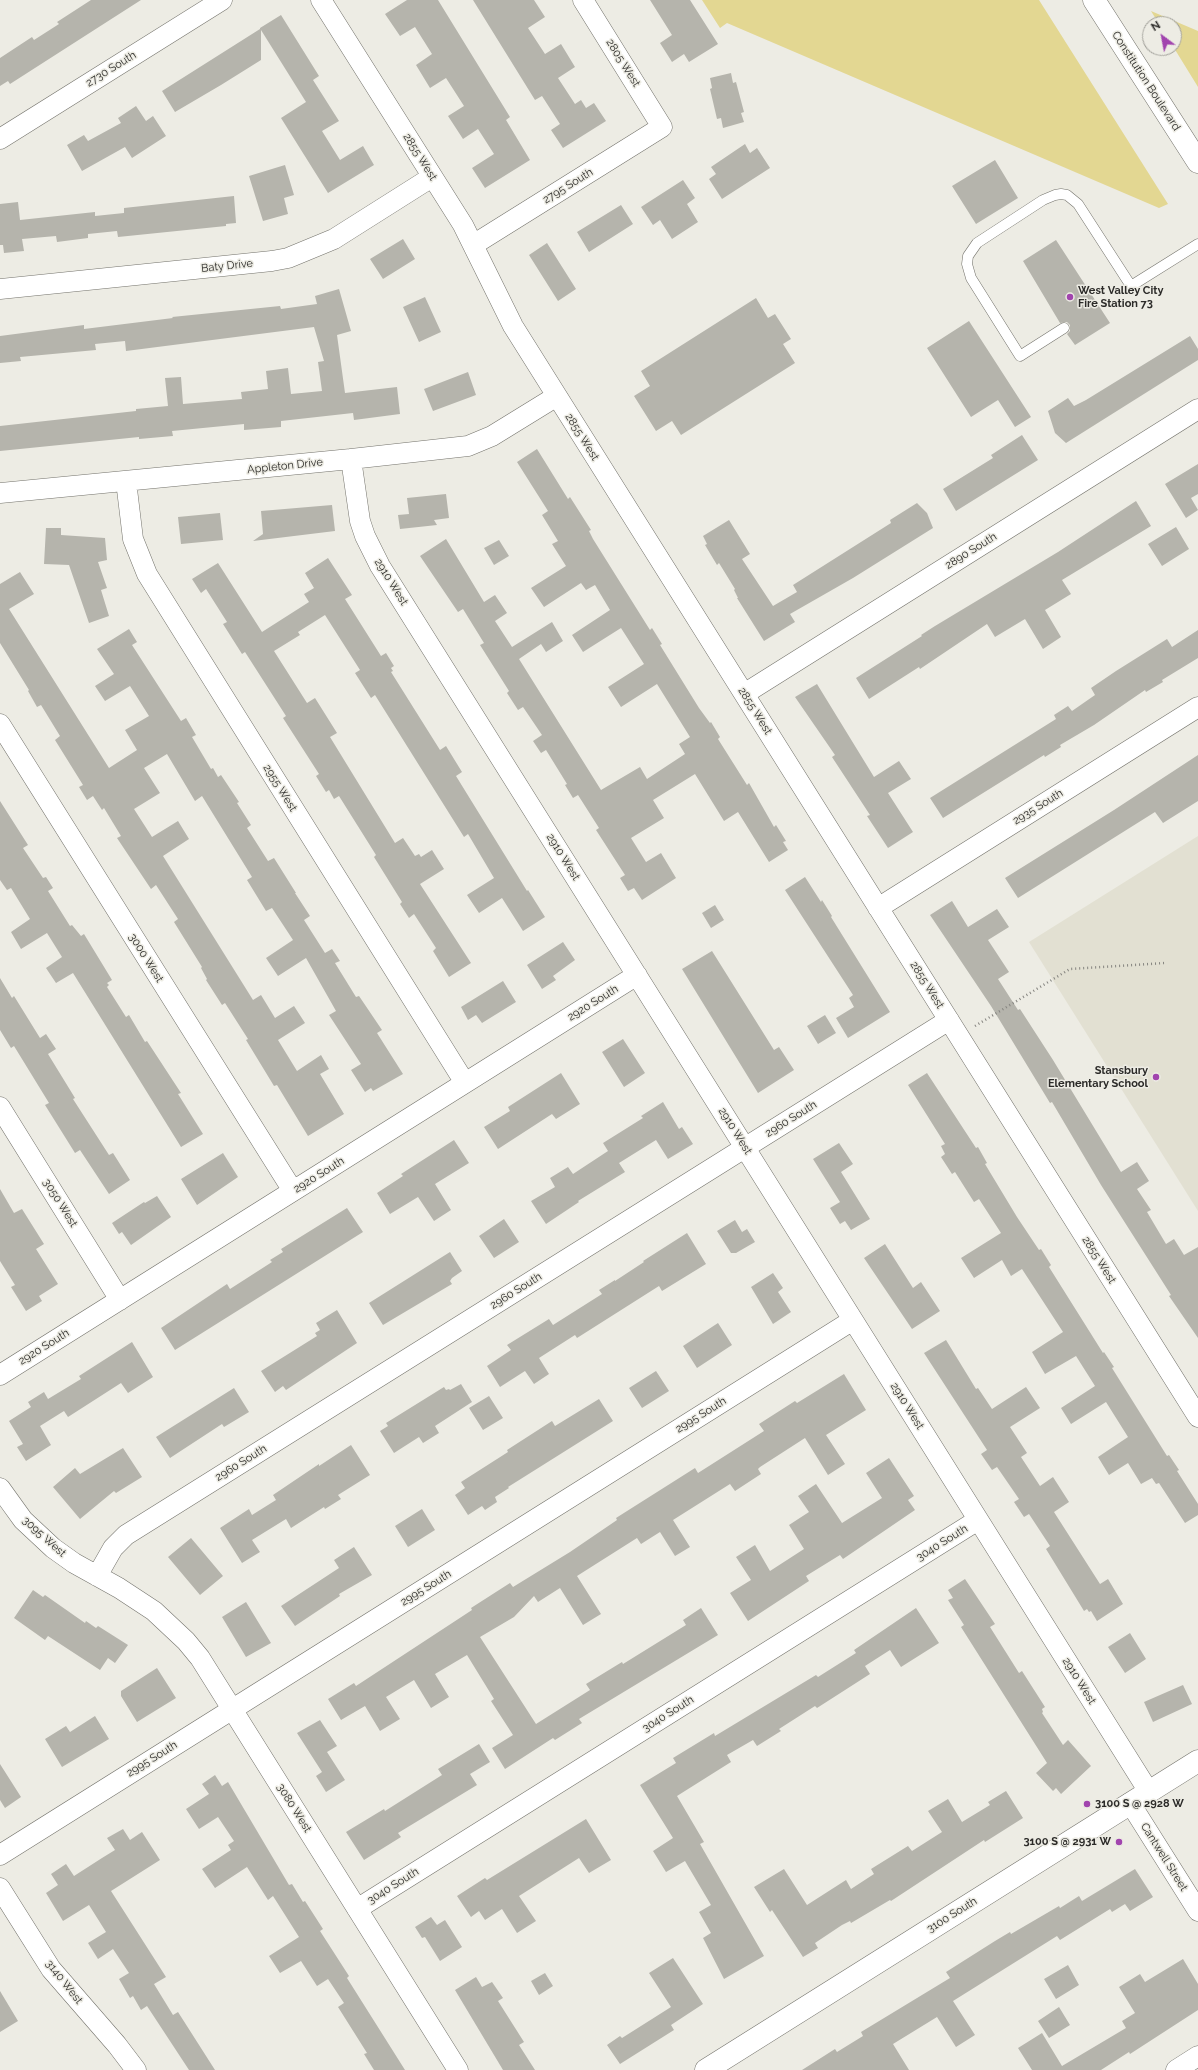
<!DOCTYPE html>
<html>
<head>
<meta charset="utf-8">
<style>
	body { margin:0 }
	#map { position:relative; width:1198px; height:2070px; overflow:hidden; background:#edece4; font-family:Raleway,sans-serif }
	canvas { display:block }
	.north { position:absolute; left:1142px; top:16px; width:40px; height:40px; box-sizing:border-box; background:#edece4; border:1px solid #a09f99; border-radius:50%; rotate:328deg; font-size:11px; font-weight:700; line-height:16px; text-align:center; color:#2c2b29 }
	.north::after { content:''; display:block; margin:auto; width:14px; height:18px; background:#a144ae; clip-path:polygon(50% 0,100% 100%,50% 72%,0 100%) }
</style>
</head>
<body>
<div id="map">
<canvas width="1198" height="2070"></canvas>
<div class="north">N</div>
</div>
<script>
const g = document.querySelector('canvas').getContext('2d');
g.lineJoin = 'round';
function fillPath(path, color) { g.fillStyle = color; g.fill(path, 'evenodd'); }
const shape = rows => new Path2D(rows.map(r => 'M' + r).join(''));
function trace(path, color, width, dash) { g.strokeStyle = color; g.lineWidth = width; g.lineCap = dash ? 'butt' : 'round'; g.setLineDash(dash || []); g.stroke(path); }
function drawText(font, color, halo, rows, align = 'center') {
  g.font = font + ' Raleway,sans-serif'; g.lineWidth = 3; g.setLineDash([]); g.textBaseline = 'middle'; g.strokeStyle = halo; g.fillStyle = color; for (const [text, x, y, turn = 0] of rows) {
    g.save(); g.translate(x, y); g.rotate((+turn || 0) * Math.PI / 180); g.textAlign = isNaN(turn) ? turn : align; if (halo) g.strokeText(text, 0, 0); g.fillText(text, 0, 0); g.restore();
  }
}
fillPath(shape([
	[1198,836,1198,1211,1029,942]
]), '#e2e0d2');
fillPath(shape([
	[702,0,1039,0,1168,204,1159,208,727,23,720,28],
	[1151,11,1198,31,1198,87,1174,48,1174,24,1159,24]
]), '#e3d792');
fillPath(shape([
	[91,0,141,0,10,84,8,81,0,86,0,58,32,37,34,40,59,24,57,22],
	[407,0,438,0,510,117,506,120,530,160,485,188,472,168,494,154,478,129,463,139,448,116,464,106,446,78,430,88,416,65,432,54,415,27,400,36,385,14],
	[473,0,534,0,545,17,528,28,545,54,561,44,575,67,558,78,575,104,581,100,586,108,594,103,606,121,563,148,551,130,560,124,542,96,535,100],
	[650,0,690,0,718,44,689,62,684,54,672,62,660,43,672,35],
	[281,15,319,76,313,80,339,121,322,131,340,160,363,146,374,165,328,193,281,118,306,102,261,30,261,60,221,85,175,112,162,91,260,29,260,28],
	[731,73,733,83,736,82,744,112,741,113,744,122,723,128,721,118,717,119,710,89,712,88,710,78],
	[136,106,146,121,153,116,166,136,132,158,125,147,82,171,67,145,84,135,88,141,121,123,118,118],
	[745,144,750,153,757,148,770,168,722,199,709,179,716,174,711,167],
	[995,160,1018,198,976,224,952,186],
	[285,165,294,195,284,198,288,214,263,221,249,176],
	[683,180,695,198,687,204,698,222,672,239,660,220,653,225,641,207],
	[234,196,236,223,226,224,226,226,118,237,117,231,88,234,88,238,57,242,56,236,22,239,24,251,4,253,3,245,0,245,0,204,18,202,20,220,95,212,95,216,124,213,124,208],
	[621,205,633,224,589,252,577,232],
	[403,239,415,259,383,279,370,259],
	[1056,240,1110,323,1075,345,1067,334,1070,331,1070,325,1067,322,1060,323,1023,261],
	[547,243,576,289,558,301,529,255],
	[339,289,351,331,337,335,345,393,397,387,400,414,354,420,353,413,281,421,281,427,244,430,244,424,172,431,173,436,139,439,139,437,0,451,0,426,136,411,136,409,168,406,165,378,181,377,183,404,242,399,241,392,268,389,266,371,288,368,291,394,322,391,318,362,324,361,314,327,126,351,125,341,95,344,96,350,20,357,21,361,0,363,0,336,84,325,84,329,173,318,172,317,280,306,281,309,317,304,315,296],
	[425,297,441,332,419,342,403,307],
	[756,298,768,318,775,314,791,339,783,344,795,363,681,435,672,421,656,431,634,396,650,386,641,371],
	[969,321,1031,417,1015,427,998,400,971,417,927,348],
	[1190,336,1198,349,1198,360,1066,443,1055,433,1048,411,1068,398,1074,406,1086,400],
	[468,372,476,395,433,411,424,389],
	[1022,435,1038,460,956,511,943,489,993,458,991,455],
	[537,449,568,499,570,497,591,530,589,531,593,539,650,630,652,628,662,644,660,645,699,708,710,723,711,722,720,737,718,739,747,785,749,783,774,827,776,825,786,841,783,842,788,850,769,862,738,812,724,821,695,774,653,800,664,818,631,838,646,862,661,853,676,878,642,900,634,888,628,891,620,878,625,875,596,830,599,828,578,795,573,798,565,785,567,784,546,750,541,753,533,741,542,735,523,707,518,710,507,693,509,691,480,645,484,643,463,609,458,612,420,556,446,539,484,602,495,595,507,613,495,621,512,647,552,622,563,641,546,652,541,644,519,659,601,790,640,767,647,779,685,754,679,744,690,737,657,684,621,707,608,687,644,664,621,628,583,652,572,635,610,610,595,585,586,590,581,583,544,607,531,588,566,566,552,544,558,541,542,515,548,511,517,462],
	[1198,464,1198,494,1191,498,1198,510,1186,518,1165,484],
	[446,494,449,518,434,520,437,525,400,529,398,515,409,514,407,498],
	[1136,501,1151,526,1062,580,1071,594,1045,610,1061,637,1043,649,1025,619,995,637,987,624,920,669,919,667,869,699,856,678,922,636,921,635,935,626,1058,552],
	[917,503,927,513,933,528,853,578,790,614,795,622,764,641,737,598,738,598,734,590,735,589,719,563,717,565,705,545,707,544,703,536,729,520,750,554,742,559,773,606,797,592,793,585,891,523,890,520],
	[332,505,335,531,253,541,263,534,261,511],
	[220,513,223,540,181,544,178,517],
	[1176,527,1189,549,1162,566,1148,544],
	[46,528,61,528,61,535,105,538,107,560,98,562,107,588,101,590,109,616,89,623,69,565,44,564],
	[499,540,509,556,494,565,484,548],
	[328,558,352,595,345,599,381,656,386,653,394,666,391,668,393,671,391,672,440,750,446,746,462,772,456,776,527,891,528,890,545,917,523,931,502,898,479,913,467,895,494,878,468,834,464,837,375,695,371,698,355,673,360,670,325,615,298,632,300,635,274,651,307,703,315,698,337,733,330,737,395,843,403,838,415,856,419,854,421,857,432,850,444,869,420,884,471,963,449,977,433,951,436,948,414,914,409,918,400,904,402,902,374,857,376,855,339,796,334,799,329,790,326,792,316,776,319,774,283,718,286,716,245,652,242,654,223,624,227,622,206,589,201,593,192,579,218,563,262,632,309,602,304,594,314,588,305,573],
	[20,572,34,594,9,609,109,768,137,750,125,730,149,716,130,686,105,701,95,686,114,674,97,649,129,629,137,642,132,645,181,721,186,718,196,735,192,737,211,769,213,768,218,777,221,775,239,802,237,803,251,825,247,828,268,861,274,858,296,893,295,893,310,916,304,920,325,953,332,949,340,961,335,963,356,997,359,996,382,1030,377,1033,403,1074,373,1091,371,1088,365,1092,351,1070,361,1064,329,1015,336,1011,306,958,278,976,266,958,293,940,272,908,266,911,247,880,252,877,202,796,195,801,167,754,144,768,160,793,134,809,152,837,178,821,189,839,163,856,253,1000,261,995,275,1018,294,1006,305,1023,278,1040,297,1071,321,1055,329,1069,320,1074,344,1114,308,1136,277,1085,274,1086,246,1040,248,1039,225,1003,222,1005,206,980,207,979,201,968,202,967,174,922,178,919,156,885,151,889,117,838,121,836,104,808,102,810,93,796,87,800,79,787,83,785,55,740,60,736,41,705,37,707,28,691,29,690,0,643,0,584],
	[1198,630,1198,658,1162,680,1163,682,1146,692,1145,690,1094,725,1060,745,1061,747,1045,757,1044,755,943,818,930,798,1056,719,1054,715,1068,706,1072,711,1095,695,1091,688,1116,671,1167,639,1172,647],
	[817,684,874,777,899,761,911,779,888,793,913,832,888,848,867,816,870,815,832,757,835,755,795,697],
	[1198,755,1198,801,1163,823,1155,812,1018,898,1005,878,1114,810],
	[0,801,28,845,23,848,43,878,46,877,53,888,48,891,70,926,72,925,81,936,84,934,112,980,107,983,109,985,107,987,126,1017,129,1015,145,1042,147,1041,181,1093,178,1094,203,1134,181,1147,73,973,56,983,46,968,62,957,47,933,21,949,11,932,30,919,11,888,7,890,0,880],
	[805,877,821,902,822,900,832,916,831,917,890,1012,848,1038,836,1018,854,1007,849,998,853,995,785,890],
	[952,901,968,927,997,909,1009,927,988,940,1009,972,998,979,1018,1010,1020,1009,1053,1060,1121,1172,1137,1162,1149,1181,1137,1189,1151,1210,1147,1212,1166,1244,1174,1239,1184,1255,1198,1247,1198,1338,1169,1296,1171,1295,1101,1185,1052,1102,1050,1103,991,1006,930,915],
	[715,905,724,920,711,928,702,913],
	[563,942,575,960,553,976,556,980,542,989,527,965],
	[712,951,774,1050,779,1047,794,1070,758,1093,682,969],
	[0,978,12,998,14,996,40,1038,46,1034,56,1049,48,1054,75,1098,73,1099,109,1155,113,1153,130,1180,109,1194,80,1150,75,1153,45,1105,49,1103,14,1046,11,1048,0,1030],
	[503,981,516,1002,482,1023,476,1015,468,1020,461,1007],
	[825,1015,836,1033,818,1044,807,1026],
	[623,1039,645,1073,624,1087,602,1052],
	[561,1073,580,1104,556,1119,552,1114,498,1149,484,1127,510,1111,508,1107],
	[927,1073,976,1148,978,1147,987,1163,985,1164,1017,1217,1039,1250,1041,1249,1051,1265,1049,1267,1103,1353,1104,1352,1114,1367,1112,1368,1167,1456,1169,1455,1179,1470,1177,1471,1198,1504,1198,1515,1185,1523,1159,1483,1156,1484,1152,1478,1141,1484,1128,1463,1109,1475,1098,1457,1128,1437,1106,1402,1071,1424,1061,1408,1095,1386,1076,1356,1045,1374,1032,1352,1063,1332,1022,1269,1011,1276,1002,1260,974,1278,961,1258,1001,1233,979,1199,974,1202,955,1172,952,1174,941,1157,945,1154,941,1146,945,1144,908,1085],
	[663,1102,679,1129,682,1127,693,1144,668,1159,656,1140,619,1163,625,1172,578,1201,579,1202,546,1224,531,1201,555,1187,550,1178,568,1167,573,1174,608,1151,603,1143,643,1118,641,1116],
	[454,1140,469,1163,435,1184,451,1210,434,1221,418,1197,390,1214,377,1193,403,1176,401,1174],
	[839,1143,853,1164,841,1172,870,1219,851,1230,845,1221,840,1224,830,1208,840,1202,813,1159],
	[223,1153,238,1177,197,1205,181,1179],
	[0,1189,14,1213,22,1209,44,1244,36,1249,58,1284,39,1296,42,1301,26,1311,11,1287,15,1285,0,1261],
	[157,1196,171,1217,131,1245,122,1232,119,1234,112,1223,144,1202,145,1203],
	[347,1208,363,1232,175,1350,161,1328,227,1284,230,1289,272,1262,270,1260,283,1252,281,1249],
	[504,1219,519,1242,494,1258,479,1236],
	[735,1220,742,1232,747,1229,755,1242,736,1253,731,1253,717,1231],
	[687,1233,706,1264,662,1291,659,1286,577,1338,575,1335,539,1358,549,1374,534,1384,525,1371,500,1387,487,1366,511,1350,507,1345,549,1319,553,1325,602,1294,599,1290,615,1280,615,1281,644,1262,643,1261],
	[885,1244,913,1288,921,1282,940,1311,912,1329,864,1258],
	[450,1252,462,1271,452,1278,450,1281,452,1284,383,1325,369,1303],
	[773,1273,783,1288,778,1292,791,1312,773,1324,751,1287],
	[337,1310,357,1343,286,1390,283,1386,275,1392,261,1371,317,1336,315,1333,320,1330,316,1323],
	[718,1323,732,1345,697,1368,683,1346],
	[946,1340,976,1389,978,1388,992,1409,1026,1387,1040,1408,1010,1427,1027,1453,1021,1457,1040,1486,1053,1477,1069,1502,1054,1512,1100,1584,1108,1579,1123,1604,1097,1621,1091,1611,1089,1612,1087,1609,1084,1611,1046,1549,1050,1546,1029,1514,1024,1517,1014,1502,1019,1499,997,1467,992,1470,981,1454,987,1450,924,1353],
	[132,1342,153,1377,128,1393,121,1383,68,1417,64,1411,40,1426,51,1445,26,1461,17,1447,23,1444,9,1421,31,1407,28,1402,44,1392,48,1399,81,1379,79,1376],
	[656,1371,669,1391,642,1408,629,1388],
	[844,1374,866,1410,826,1435,845,1464,828,1475,805,1438,760,1467,758,1469,761,1474,735,1491,730,1484,673,1520,690,1547,675,1556,660,1532,641,1544,637,1538,577,1576,601,1614,583,1625,560,1588,538,1602,534,1596,514,1617,480,1637,536,1724,590,1690,586,1684,622,1662,623,1664,686,1625,683,1620,701,1608,718,1635,579,1719,582,1723,555,1740,553,1738,505,1769,492,1748,513,1735,491,1701,494,1699,467,1655,435,1674,449,1697,431,1708,414,1680,386,1697,400,1719,380,1731,365,1706,341,1720,328,1699,354,1683,356,1686,472,1610,471,1608,510,1583,513,1587,570,1552,617,1520,616,1518,695,1468,698,1473,764,1431,759,1424,795,1401,797,1403],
	[461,1384,472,1402,435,1426,439,1433,423,1443,419,1437,394,1453,380,1431,388,1426,386,1423,444,1387,446,1390,449,1389,450,1390],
	[234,1388,249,1412,224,1427,222,1424,170,1458,156,1437],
	[489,1396,503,1418,483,1430,469,1408],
	[599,1399,613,1421,508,1487,509,1488,495,1497,497,1502,485,1510,482,1506,468,1515,455,1495,465,1488,461,1482,508,1452,507,1450,552,1421,555,1426],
	[351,1445,370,1475,338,1495,341,1499,325,1509,324,1507,291,1528,286,1519,252,1540,260,1552,242,1563,220,1528,249,1509,252,1515,276,1500,273,1495,319,1464,319,1466],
	[123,1448,142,1477,116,1493,114,1491,80,1519,53,1487,75,1468,80,1474],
	[889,1458,914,1496,908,1500,915,1510,843,1559,840,1555,806,1576,809,1581,748,1621,730,1593,751,1580,736,1557,755,1545,770,1571,804,1549,789,1525,809,1512,798,1496,816,1484,842,1523,882,1498,866,1473],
	[422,1509,435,1530,408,1547,395,1526],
	[191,1538,223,1576,200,1595,168,1557],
	[354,1547,372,1575,339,1594,340,1596,295,1626,281,1606,339,1568,334,1560],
	[965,1579,995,1624,990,1627,1019,1673,1022,1671,1045,1707,1042,1709,1043,1712,1042,1713,1063,1745,1068,1740,1091,1766,1061,1794,1056,1788,1053,1791,1036,1773,1047,1763,961,1627,964,1625,948,1600,953,1598,948,1590],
	[33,1590,43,1597,45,1595,85,1623,86,1621,96,1628,98,1626,128,1645,115,1663,108,1658,100,1670,48,1636,45,1640,14,1618],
	[246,1602,271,1643,246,1657,222,1617],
	[916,1608,939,1643,901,1667,890,1650,865,1666,870,1674,817,1708,815,1706,779,1729,781,1731,757,1746,753,1740,727,1755,731,1762,677,1796,704,1842,700,1844,764,1956,724,1979,703,1938,711,1933,699,1912,711,1905,685,1861,666,1872,653,1851,673,1838,640,1785,676,1763,673,1758,714,1733,715,1736,816,1675,818,1677,856,1653,854,1650],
	[1130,1633,1146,1659,1125,1673,1108,1647],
	[157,1668,176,1698,137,1722,121,1696,121,1691],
	[1183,1685,1192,1704,1153,1722,1144,1702],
	[95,1716,109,1739,62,1767,45,1739,66,1726,70,1732],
	[320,1720,337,1746,327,1752,345,1780,326,1792,316,1776,322,1772,297,1733],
	[479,1744,490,1762,470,1774,477,1785,398,1833,401,1837,364,1860,346,1832,384,1809,385,1811,442,1775,438,1769],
	[0,1764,21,1797,5,1808,0,1800],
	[215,1775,222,1786,228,1782,289,1885,292,1884,303,1902,305,1901,323,1929,320,1931,349,1976,347,1978,405,2070,374,2070,364,2054,367,2053,338,2007,344,2003,328,1979,317,1986,301,1961,280,1973,269,1956,299,1937,273,1896,268,1900,247,1867,215,1888,202,1869,231,1850,228,1845,234,1841,218,1817,199,1829,186,1809,209,1794,202,1784],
	[1006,1791,1023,1818,985,1842,984,1840,891,1901,890,1900,851,1923,850,1921,842,1925,815,1943,818,1948,803,1957,772,1910,770,1912,754,1887,784,1869,807,1905,846,1880,851,1889,874,1874,871,1869,908,1846,912,1851,942,1832,928,1811,948,1799,962,1822,990,1805,988,1802],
	[586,1819,611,1860,589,1873,579,1858,519,1896,536,1921,517,1933,502,1909,485,1920,479,1911,471,1917,457,1896,485,1878,487,1880],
	[123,1829,130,1840,142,1832,160,1860,111,1891,166,1977,154,1984,173,2015,178,2012,215,2070,189,2070,147,2006,141,2010,133,1996,130,1998,119,1979,129,1973,113,1949,98,1959,88,1943,106,1932,89,1905,63,1921,46,1893,58,1885,51,1874,66,1864,74,1876,102,1858,115,1850,107,1838],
	[1135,1869,1153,1897,1130,1911,1125,1904,1112,1912,1110,1909,1060,1940,1057,1936,953,2001,975,2035,956,2047,937,2017,893,2044,909,2070,802,2070,835,2049,837,2052,863,2036,861,2032,950,1978,946,1972,995,1941,1010,1932,1011,1934,1059,1906,1060,1908,1079,1896,1082,1901],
	[431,1917,437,1925,445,1920,462,1947,440,1961,425,1937,422,1938,415,1927],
	[673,1958,703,2004,671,2025,674,2030,620,2064,607,2045,620,2036,622,2038,671,2007,649,1973],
	[1183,1959,1198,1984,1198,2010,1130,2054,1129,2052,1101,2070,1032,2070,1018,2048,1042,2033,1062,2066,1126,2028,1122,2021,1135,2013,1119,1987,1140,1974,1145,1982],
	[1068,1965,1079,1985,1056,1999,1044,1979],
	[545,1973,553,1986,539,1995,531,1981],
	[476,1977,482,1987,492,1982,503,1998,498,2001,524,2042,519,2045,535,2070,503,2070,455,1990],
	[0,1991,18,2021,0,2032],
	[1059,2007,1070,2025,1049,2038,1038,2021]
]), '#b5b4ac');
const service = shape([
	[1064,328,1020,356,971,278,967,264,968,256,977,243,1043,200,1055,195,1061,194,1067,195,1078,204,1131,286,1198,244]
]);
const minor = shape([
	[321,0,463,225,513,326,1198,1417],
	[0,139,222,0],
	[473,245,662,127,583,0],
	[0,289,272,261,288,258,334,239,432,177],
	[351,459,360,521,365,536,380,566,1149,1792],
	[126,481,133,539,147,574,465,1083],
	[0,493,351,459,468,446,492,436,557,396],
	[744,694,1198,409],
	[0,724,293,1191],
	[878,908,1198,707],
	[0,1107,120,1300],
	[0,1375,637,975],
	[0,1488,23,1520,53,1548,74,1563,119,1588,154,1611,186,1641,200,1658,232,1709,458,2070],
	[97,1576,113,1548,126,1535,949,1020],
	[1130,1803,1198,1911],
	[0,1855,853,1320],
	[0,1888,51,1969,117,2045,136,2070],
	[357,1909,978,1520],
	[1176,2070,1198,2056]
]);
const tertiary = shape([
	[1094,0,1198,162]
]);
const secondary = shape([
	[706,2070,1198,1761]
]);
trace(service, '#73726b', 11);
trace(minor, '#73726b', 21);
trace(tertiary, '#73726b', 23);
trace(secondary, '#73726b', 23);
trace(shape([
	[975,1026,1070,969,1165,963]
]), '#868580', 2.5, [1, 3]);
trace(service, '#fff', 10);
trace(minor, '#fff', 20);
trace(tertiary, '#fff', 22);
trace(secondary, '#fff', 22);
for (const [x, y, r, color] of [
	[1070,297,4,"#a144ae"],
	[1156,1077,4,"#a144ae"],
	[1087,1804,4,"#a144ae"],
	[1119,1842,4,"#a144ae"]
]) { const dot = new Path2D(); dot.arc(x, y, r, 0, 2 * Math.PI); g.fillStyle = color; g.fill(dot); trace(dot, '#edece4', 1.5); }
drawText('11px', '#2c2b29', '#edece4', [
	["2805 West",623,63,58],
	["2730 South",111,69,-32],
	["Constitution Boulevard",1146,81,57],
	["2855 West",420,157,58],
	["2795 South",568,186,-32],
	["Baty Drive",227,266,-6],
	["2855 West",582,437,58],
	["Appleton Drive",285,466,-6],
	["2890 South",971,551,-32],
	["2910 West",391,582,58],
	["2855 West",755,711,58],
	["2955 West",280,788,58],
	["2935 South",1038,807,-32],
	["2910 West",563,857,58],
	["3000 West",146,958,58],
	["2855 West",927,985,58],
	["2920 South",593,1003,-32],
	["2960 South",791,1119,-32],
	["2910 West",735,1131,58],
	["2920 South",319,1175,-32],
	["3050 West",60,1203,58],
	["2855 West",1099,1260,58],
	["2960 South",516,1291,-32],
	["2920 South",44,1347,-32],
	["2910 West",907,1406,58],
	["2995 South",701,1415,-32],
	["2960 South",241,1463,-32],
	["3095 West",44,1537,42],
	["3040 South",942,1543,-32],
	["2995 South",426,1588,-32],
	["2910 West",1079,1681,58],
	["3040 South",668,1714,-32],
	["2995 South",152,1759,-32],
	["3080 West",294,1808,58],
	["Cantwell Street",1164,1857,58],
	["3040 South",393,1886,-32],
	["3100 South",952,1915,-32],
	["3140 West",64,1982,52]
]);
drawText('bold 11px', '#2c2b29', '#edece4', [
	["West Valley City",1078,291],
	["Fire Station 73",1078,304],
	["Stansbury",1148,1071,"right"],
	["Elementary School",1148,1084,"right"],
	["3100 S @ 2928 W",1095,1804],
	["3100 S @ 2931 W",1111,1842,"right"]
], 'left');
</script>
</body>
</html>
